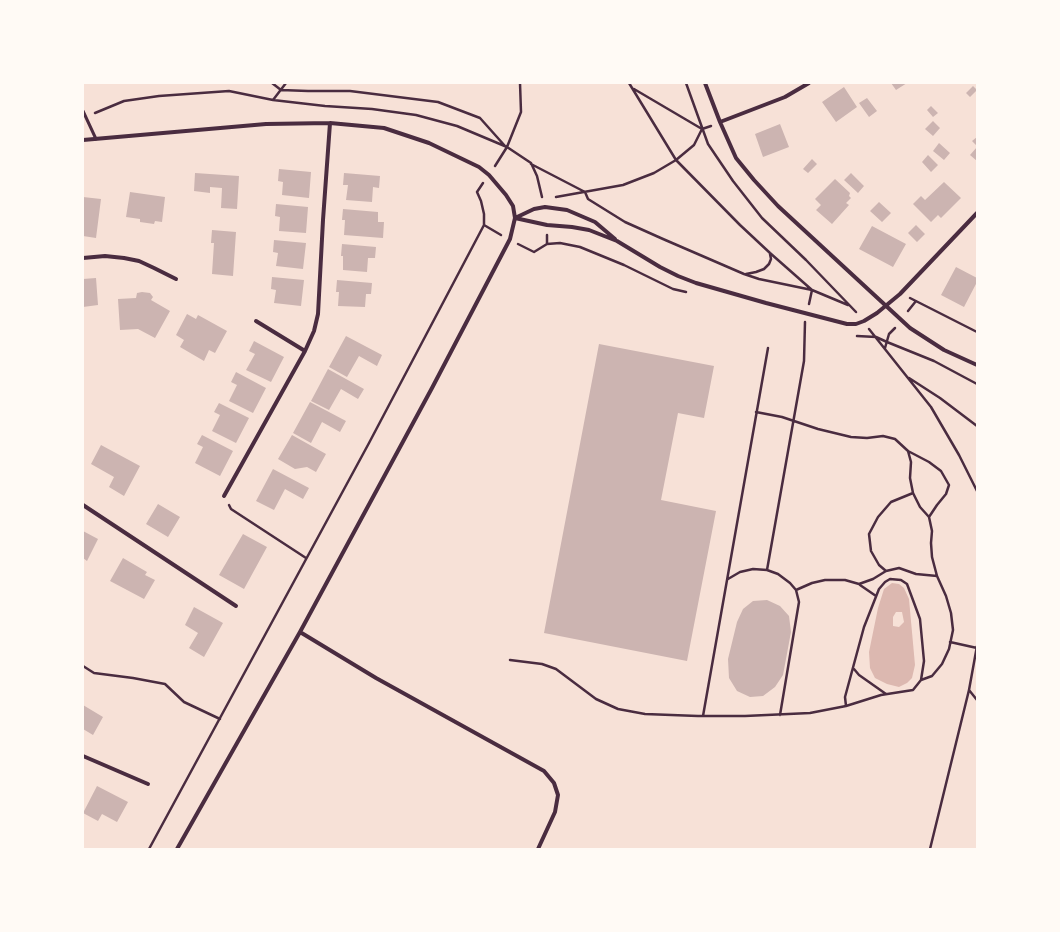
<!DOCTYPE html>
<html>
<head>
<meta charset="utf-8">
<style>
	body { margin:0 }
	#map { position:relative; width:1060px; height:932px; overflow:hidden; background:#f7e1d7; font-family:"IBM Plex Sans",sans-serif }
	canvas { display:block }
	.frame { position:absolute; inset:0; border:84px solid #fffaf5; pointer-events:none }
</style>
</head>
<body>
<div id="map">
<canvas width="1060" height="932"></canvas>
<div class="frame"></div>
</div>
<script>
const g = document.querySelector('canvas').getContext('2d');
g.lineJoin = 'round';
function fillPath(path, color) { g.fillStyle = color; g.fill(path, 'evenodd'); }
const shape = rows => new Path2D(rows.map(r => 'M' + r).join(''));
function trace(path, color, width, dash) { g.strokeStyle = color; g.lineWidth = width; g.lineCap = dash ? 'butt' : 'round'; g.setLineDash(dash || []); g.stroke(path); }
fillPath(shape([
	[892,583,899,584,904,588,909,599,915,665,912,678,907,683,899,687,887,684,875,678,870,668,869,652,878,608,884,589],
	[896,612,902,612,904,622,899,627,893,626,893,617]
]), '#dcb8b0');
fillPath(shape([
	[891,83,907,83,896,90],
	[973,86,977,90,970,97,966,93],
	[844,87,857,107,836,122,822,102],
	[867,98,877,111,869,117,859,103],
	[931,106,938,113,933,117,927,110],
	[933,121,940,128,933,136,925,129],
	[780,124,789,147,763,157,755,134],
	[977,137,977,146,972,141],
	[939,143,950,153,944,160,933,151],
	[977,147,977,161,970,155],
	[928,155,938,165,931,172,922,162],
	[812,159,817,164,808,173,803,169],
	[279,169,311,172,309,198,282,195,283,182,278,181],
	[195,173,239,176,237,209,221,208,222,188,210,187,210,193,194,191],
	[344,173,380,176,379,188,373,187,372,202,346,200,348,185,343,185],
	[851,173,864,186,858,193,844,180],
	[835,179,850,193,849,196,851,198,846,203,849,205,832,224,816,210,821,205,815,199],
	[944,182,961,198,941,218,938,215,931,222,913,204,921,196,925,200],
	[130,192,165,197,162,222,155,221,154,224,140,222,140,219,126,217],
	[83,197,101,199,96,238,83,236],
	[879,202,891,213,882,222,870,211],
	[276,204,308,207,306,233,279,231,280,217,275,216],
	[343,209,378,212,378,222,384,222,383,238,344,235,345,220,342,220],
	[916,225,925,234,917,242,908,233],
	[872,226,906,244,893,267,859,249],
	[212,230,236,232,233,276,212,274,214,243,211,243],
	[274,240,306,243,303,269,276,266,278,253,273,252],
	[342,244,376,247,375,258,368,258,367,272,343,270,343,256,341,256],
	[956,267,977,278,977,282,964,307,941,295],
	[272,277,304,280,301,306,274,303,276,290,271,289],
	[96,278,98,305,83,307,83,279],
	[337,280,372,283,371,294,366,294,365,307,338,306,339,292,336,292],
	[142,292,150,293,153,297,151,300,170,311,155,338,138,329,120,330,118,299,136,298,137,293],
	[187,314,196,319,198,315,227,331,215,353,209,350,204,361,180,347,184,340,176,335],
	[346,336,382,355,377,366,359,356,347,377,329,367],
	[254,341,284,357,271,382,246,370,255,354,249,351],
	[599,344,714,366,704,418,678,413,661,500,716,511,687,661,544,633],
	[328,369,364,389,358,399,341,389,329,410,311,401],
	[236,372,266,388,253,413,229,401,237,385,231,382],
	[310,402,346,421,340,432,322,422,311,443,293,433],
	[219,403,249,418,236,443,212,431,220,415,214,412],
	[202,435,233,451,220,476,195,463,203,447,197,444],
	[292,435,326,454,316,472,307,467,295,469,278,459],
	[101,445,140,466,124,496,109,487,114,477,91,464],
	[273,469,309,488,303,499,285,489,274,510,256,501],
	[158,504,180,517,168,537,146,524],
	[83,531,98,539,87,561,83,558],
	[243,534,267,547,244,589,219,575],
	[123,558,147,572,145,575,155,580,144,599,110,581],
	[767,600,780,606,789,616,791,632,783,675,775,687,763,696,750,697,737,691,729,678,728,659,737,622,743,609,753,601],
	[194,607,223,623,204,657,189,648,198,633,185,625],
	[83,705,103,717,93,735,83,729],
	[97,786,128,802,117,822,102,814,98,821,83,813]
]), '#ccb4b1');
trace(shape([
	[272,83,281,90,308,91,350,91,438,102,480,118,505,146],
	[629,83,676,160,740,225,770,253,812,290,809,304],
	[686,83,708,144,733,181,762,218,806,260,856,312],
	[634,89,702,129],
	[273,100,286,83],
	[95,113,124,101,159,96,229,91,273,100,325,106,372,109,416,115,457,126,507,147,531,163,537,176,542,197],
	[531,164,585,192,588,199,625,222,663,239,744,274,759,279,812,290,848,305],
	[495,166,507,147,521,112,520,83],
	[556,197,623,185,654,173,676,160,694,145,702,129,711,126],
	[484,225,501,235],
	[547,235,547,244,560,243,580,247,624,265,673,289,686,292],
	[518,244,534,252,547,244],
	[746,274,756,272,764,269,769,264,771,259,770,254],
	[910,298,977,332],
	[908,311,916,301],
	[869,329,931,407,959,455,977,491],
	[857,336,876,337,887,342,934,361,977,384],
	[885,348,889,334,895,328],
	[909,378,940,398,977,426],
	[756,412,782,417,818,429,851,437,867,438,883,436,895,439,908,451,911,462,910,478,913,493,920,507,929,517,932,531,931,543,932,557,937,576,946,596,951,613,953,630,949,649,942,664,932,676,921,680],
	[908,451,929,462,941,471,949,485,946,494,937,505,929,517],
	[229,505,231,509,306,558],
	[767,570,804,361,805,322],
	[886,571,879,565,871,551,869,534,878,517,891,502,913,493],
	[728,579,740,572,753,569,767,570,778,574,790,583,796,590,799,602,780,715],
	[860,585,876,596],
	[796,590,812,583,825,580,845,580,859,584,873,579,886,571,899,568,916,574,937,576],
	[950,642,977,648],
	[510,660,542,664,556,669,596,699,618,709,645,714,698,716,745,716,810,713,846,706,881,695,913,690,921,680,924,661,920,619,907,584,901,580,890,579,885,582,879,589,864,627,845,697,846,706],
	[83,666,94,673,133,678,165,684,184,702,220,719],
	[854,669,859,675,886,694],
	[969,690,977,700],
	[703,716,768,348],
	[149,849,369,443,484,225,484,214,481,201,477,192,483,183],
	[930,849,969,690,977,646]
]), '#4a2c40', 2.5);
trace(shape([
	[83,111,96,139]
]), '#4a2c40', 3);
trace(shape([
	[705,83,720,122,736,158,754,180,778,206,910,328,944,350,977,365],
	[720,122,785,97,809,83],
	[83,140,266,124,330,123,384,128,429,143,479,167,489,175,506,195,513,206,515,218,510,239,432,388,300,632,177,849],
	[515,218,547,225,572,227,589,230,617,241,660,267,678,276,696,283,766,303,847,324,856,324,864,321,877,313,900,294,977,213],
	[515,218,534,209,545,207,567,210,595,222,615,239],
	[83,258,105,256,124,258,139,261,154,268,176,279],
	[256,321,305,351],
	[224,496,305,351,314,331,318,314,323,220,330,123],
	[83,505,236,606],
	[300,632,376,678,544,771,554,783,558,795,555,812,538,849],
	[83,756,148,784]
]), '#4a2c40', 4);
</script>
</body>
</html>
